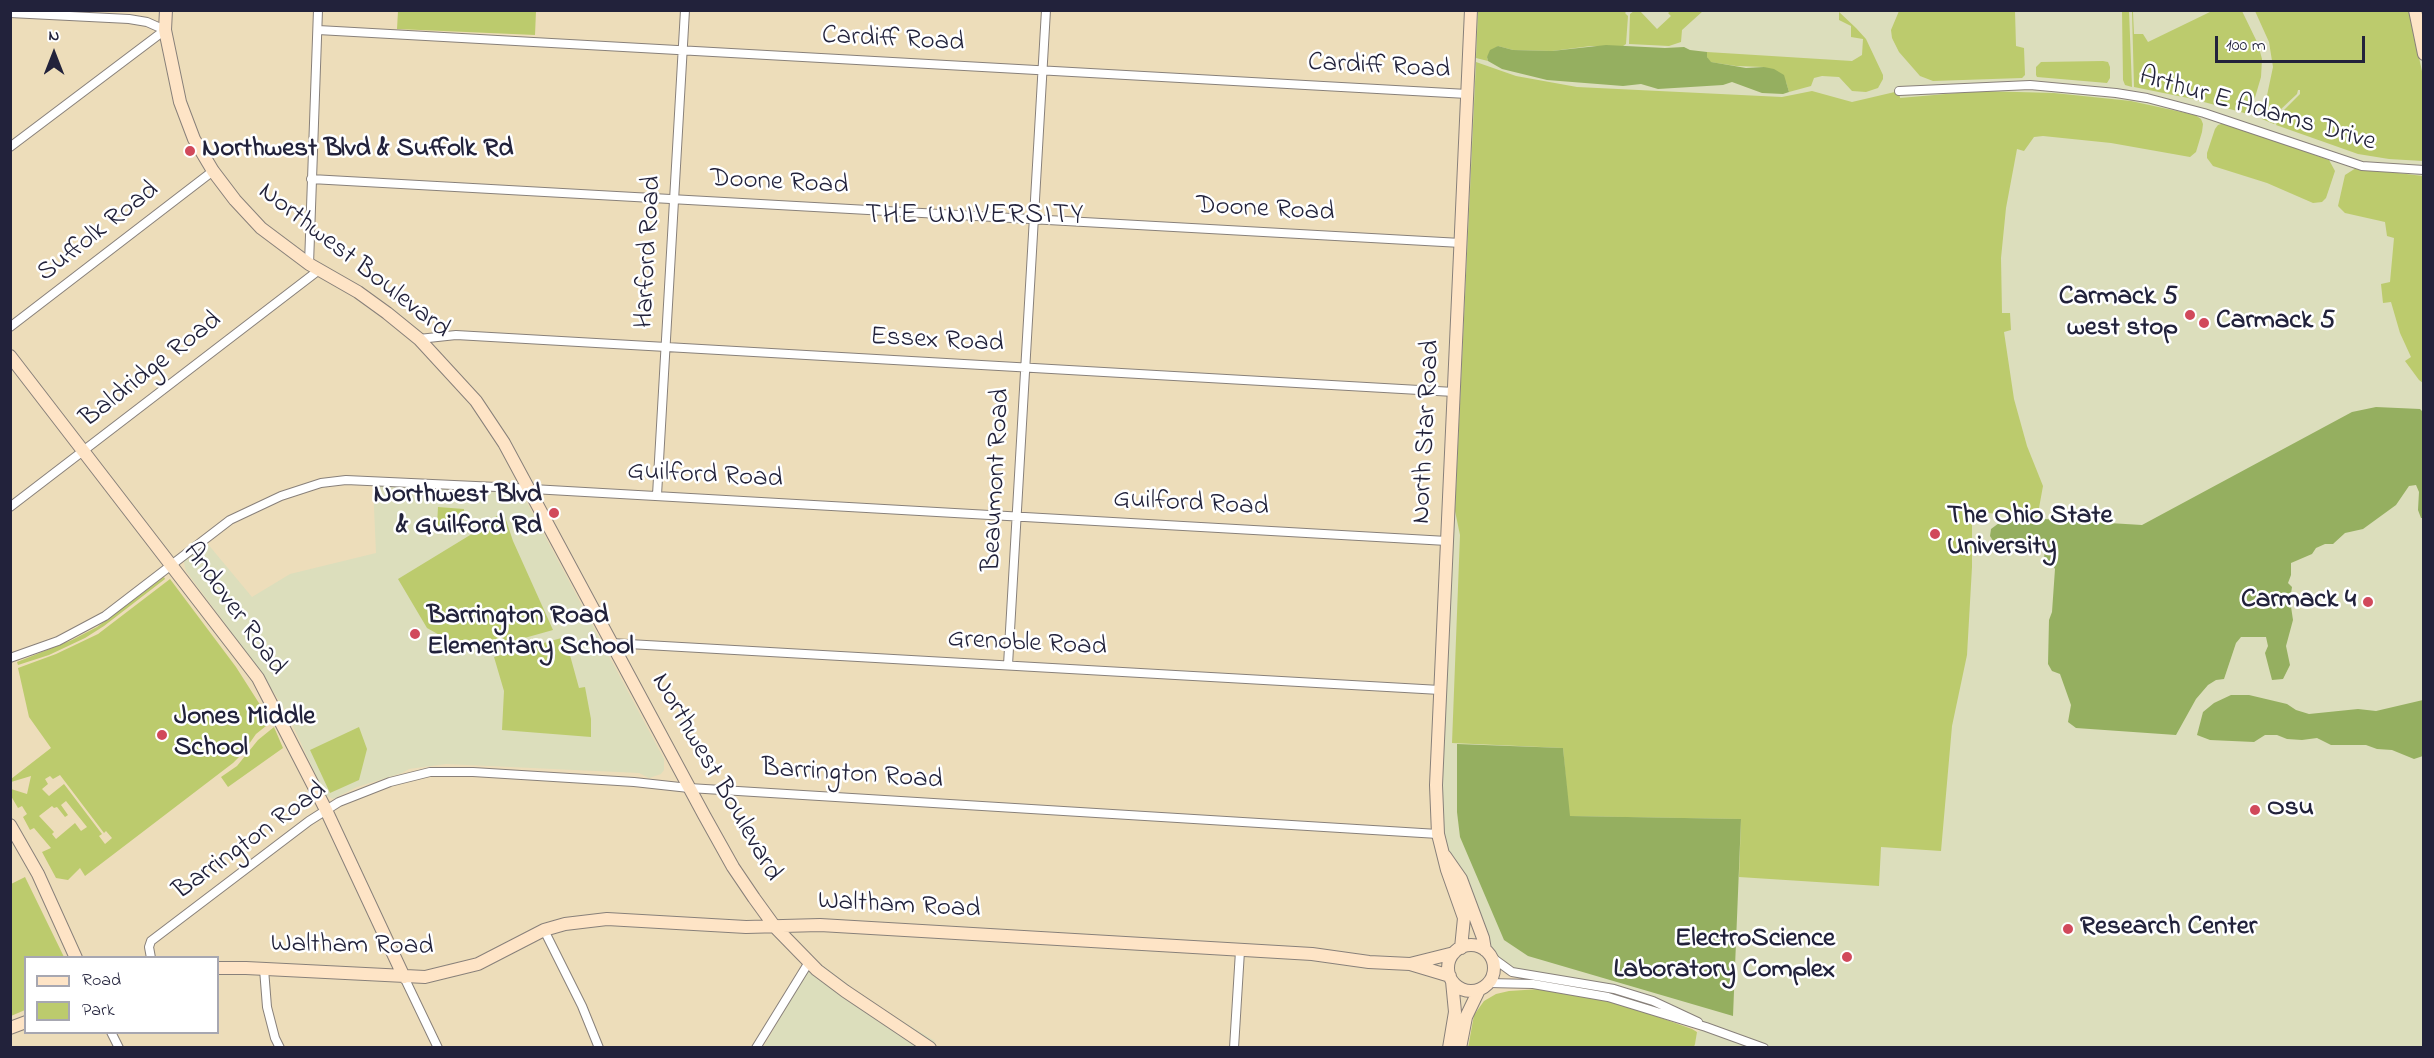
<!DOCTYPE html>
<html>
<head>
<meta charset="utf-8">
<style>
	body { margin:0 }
	#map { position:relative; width:2434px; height:1058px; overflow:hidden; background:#edddba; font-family:"Indie Flower",sans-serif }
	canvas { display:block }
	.frame { position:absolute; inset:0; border:12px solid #22223b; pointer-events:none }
	.legend { position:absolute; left:24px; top:956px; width:195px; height:78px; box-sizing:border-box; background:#fff; border:2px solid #a7a7b1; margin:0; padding:8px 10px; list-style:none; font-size:18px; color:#22223b }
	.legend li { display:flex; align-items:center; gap:12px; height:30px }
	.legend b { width:30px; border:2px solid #a7a7b1 }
	.north { position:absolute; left:24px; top:24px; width:60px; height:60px; -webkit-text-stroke:4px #fff; paint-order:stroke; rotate:0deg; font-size:16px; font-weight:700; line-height:24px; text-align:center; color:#22223b }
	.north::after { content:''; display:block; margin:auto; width:21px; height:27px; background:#22223b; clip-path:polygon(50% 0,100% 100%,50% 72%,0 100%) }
	.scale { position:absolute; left:2215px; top:36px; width:150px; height:27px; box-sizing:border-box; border:3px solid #22223b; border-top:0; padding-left:8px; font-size:18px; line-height:21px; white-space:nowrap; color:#22223b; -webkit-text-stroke:4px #fff; paint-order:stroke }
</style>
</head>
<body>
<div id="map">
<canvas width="2434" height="1058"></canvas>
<div class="frame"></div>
<ul class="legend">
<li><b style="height:8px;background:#fee4c6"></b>Road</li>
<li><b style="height:16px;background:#bccb6d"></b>Park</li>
</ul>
<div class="north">N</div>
<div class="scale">100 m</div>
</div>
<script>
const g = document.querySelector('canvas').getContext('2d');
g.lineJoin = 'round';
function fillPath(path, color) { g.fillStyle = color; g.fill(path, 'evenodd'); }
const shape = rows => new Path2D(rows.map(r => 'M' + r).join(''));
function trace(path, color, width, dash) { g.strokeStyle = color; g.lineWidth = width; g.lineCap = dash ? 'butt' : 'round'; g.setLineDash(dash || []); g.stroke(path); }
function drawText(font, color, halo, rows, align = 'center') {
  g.font = font + ' "Indie Flower",sans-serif'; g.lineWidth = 5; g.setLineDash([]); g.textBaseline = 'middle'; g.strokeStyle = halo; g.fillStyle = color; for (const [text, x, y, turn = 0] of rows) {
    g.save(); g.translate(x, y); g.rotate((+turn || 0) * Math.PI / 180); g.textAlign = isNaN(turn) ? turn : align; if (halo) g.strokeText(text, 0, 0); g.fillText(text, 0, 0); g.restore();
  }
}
fillPath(shape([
	[1471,11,2423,11,2423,1047,1694,1047,1697,1032,1706,1027,1653,1001,1512,972,1490,956,1438,834],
	[373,485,517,493,523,495,664,759,664,770,661,774,649,778,639,773,446,764,409,769,402,773,357,787,333,799,325,795,287,713,260,671,186,571,184,563,184,560,207,543,252,597,290,574,376,553],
	[814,959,874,1004,935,1041,931,1048,764,1046]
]), '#dcdebc');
fillPath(shape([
	[398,11,536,11,535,35,397,29],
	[1478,11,1627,11,1625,13,1628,16,1626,44,1623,46,1591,46,1552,51,1513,50,1498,46,1487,57,1488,61,1476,58],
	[1634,11,1640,11,1657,29,1671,16,1668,13,1671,11,1703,11,1682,30,1681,42,1669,46,1629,44,1630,14],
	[1807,11,1838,11,1856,28,1866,39,1883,75,1883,79,1878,88,1866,92,1852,91,1839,77,1822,76,1814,78,1811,86,1789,92,1786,82,1764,67,1736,66,1710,62,1707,57,1707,52,1852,61,1862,55,1863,39,1851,37,1851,26,1839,20,1839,12],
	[1899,11,2015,11,2016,46,2024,48,2025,75,2022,78,1933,81,1920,76,1899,52,1892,38,1891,30],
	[2122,11,2129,11,2132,87,2125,85,2123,80],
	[2212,11,2242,11,2258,44,2262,59,2261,77,2251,111,2248,114,2193,99,2134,87,2132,12,2133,12,2134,34,2143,34,2148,42],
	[2255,11,2409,11,2423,76,2423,161,2389,159,2358,154,2276,125,2281,113,2300,94,2300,90,2298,90,2297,94,2279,111,2274,124,2262,119,2273,67,2269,42],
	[2103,61,2108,62,2110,67,2110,78,2107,83,2037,77,2036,75,2036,67,2041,62],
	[1476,62,1516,76,1577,87,1782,97,1812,91,1852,102,1899,91,1900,98,1980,91,2054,93,2131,101,2195,115,2201,119,2203,124,2202,132,2196,152,2190,157,2111,143,2043,136,2034,137,2024,151,2017,149,2006,208,2001,258,2002,313,2010,313,2011,330,2004,332,2014,399,2027,446,2043,486,2037,519,1972,511,1972,567,1967,655,1952,726,1941,851,1881,847,1879,886,1739,877,1741,819,1569,816,1563,748,1452,743,1460,535,1455,511],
	[2224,123,2329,160,2335,171,2326,198,2322,202,2313,203,2267,183,2213,166,2207,158,2207,153,2215,129,2218,125],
	[2356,168,2423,176,2423,383,2419,380,2405,361,2411,357,2400,333,2391,302,2383,303,2381,284,2390,282,2394,238,2387,236,2385,222,2345,213,2338,206,2345,175],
	[438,507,464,509,463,528,437,526],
	[498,515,505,517,513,541,553,630,503,644,461,647,427,628,398,579,480,529],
	[164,577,165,579,104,626,85,638,49,655,18,665,17,662,72,640,97,627],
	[170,579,236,667,271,722,256,734,242,754,233,763,85,876,80,868,68,880,56,878,42,852,51,848,34,828,30,830,23,817,27,814,22,806,18,808,11,796,11,789,27,794,31,776,11,782,11,779,51,748,29,717,18,668,56,654,98,634],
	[60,775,104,833,106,831,112,838,105,844,99,836,102,834,64,784,49,796,42,789,48,784,45,779,50,776,53,779],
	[66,801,87,827,81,831,75,823,56,839,52,834,54,832,39,816,52,806,54,808,57,807,65,817,68,815,61,805],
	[565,637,579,688,585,687,591,719,591,737,502,730,504,691,494,657],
	[274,727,283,748,228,787,221,777,237,766,258,740],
	[359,727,367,749,359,780,330,793,310,750],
	[25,877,64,957,26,958,25,1010,11,1016,11,884],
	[1540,989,1619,1003,1692,1029,1697,1032,1695,1044,1694,1047,1468,1048,1474,1015,1484,1001,1496,994,1509,991]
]), '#bccb6d');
fillPath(shape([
	[1606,45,1665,48,1684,47,1690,50,1707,52,1707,57,1711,62,1746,68,1764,67,1774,69,1784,75,1789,92,1783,94,1762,93,1732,82,1723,85,1658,89,1641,84,1623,86,1547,80,1502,69,1488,61,1487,57,1490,50,1498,46,1513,50,1552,51],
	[2376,407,2420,409,2423,412,2423,518,2421,518,2418,510,2419,492,2416,485,2409,486,2396,505,2363,529,2345,533,2333,544,2325,544,2316,548,2312,554,2291,563,2291,575,2288,583,2292,587,2290,600,2293,620,2286,646,2290,665,2283,679,2272,680,2265,653,2268,646,2266,637,2241,637,2236,643,2224,679,2216,680,2208,685,2196,699,2176,735,2076,728,2068,722,2071,705,2060,674,2052,671,2048,664,2049,620,2052,612,2055,569,2052,564,2047,565,2044,561,2045,543,2010,541,2007,546,1999,550,1990,536,1991,529,1999,523,2009,521,2011,517,2142,525,2352,412],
	[2231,695,2249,695,2287,704,2296,710,2309,714,2358,709,2376,711,2423,700,2423,756,2414,759,2392,750,2377,749,2366,745,2331,745,2317,738,2302,740,2287,739,2277,735,2265,735,2254,742,2210,740,2197,735,2203,712,2214,703],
	[1457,744,1563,748,1570,816,1741,819,1733,1016,1528,956,1504,940,1460,837,1457,812]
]), '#95af60');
const street = shape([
	[10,13,129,19,147,22,165,30,10,147],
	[318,30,1467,94],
	[1899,91,2030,85,2116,93,2147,98,2204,113,2362,166,2424,170],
	[311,179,1461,243],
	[309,264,318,10],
	[10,327,213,171],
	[419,339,456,335,1454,392],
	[657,495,685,10],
	[10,507,319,270],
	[611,643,1440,690],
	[10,658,58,641,105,616,230,520,281,496,321,483,346,480,497,487,1447,541],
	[1008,665,1046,10],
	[544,930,582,1006,599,1048],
	[1490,956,1512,972,1614,989,1653,1001,1698,1022],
	[151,958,149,947,151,941,309,821,339,802,390,782,430,772,473,772,634,782,689,788,1438,834],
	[264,969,267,1007,275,1038,280,1048],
	[404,977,438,1048],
	[1489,983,1533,984,1608,997,1706,1027,1764,1048],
	[111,1032,119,1048],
	[756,1048,809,962],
	[1234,1048,1240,951]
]);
const secondary = shape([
	[166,10,165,30,180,102,194,139,213,171,235,200,261,228,309,264,358,292,387,313,419,339,476,401,504,443,704,815,733,867,754,898,775,927,817,970,845,991,930,1048],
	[2415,10,2424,54],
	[10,356,258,678,326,810,404,977],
	[10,825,38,874,76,958],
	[1445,856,1461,879,1483,938,1485,950],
	'1448 968a23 23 0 1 1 46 0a23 23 0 1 1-46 0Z',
	[1461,948,1464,918,1447,870,1438,834,1436,785,1471,10],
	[1410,964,1454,953],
	[218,968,246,968,425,977,478,964,544,930,565,924,607,919,746,927,820,925,1312,954,1369,962,1410,964,1450,976],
	[10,1028,26,1022],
	[1449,1048,1455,1012,1452,981],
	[1460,1048,1466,1017,1479,990]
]);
trace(street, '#88807a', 10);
trace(secondary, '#88807a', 14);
trace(street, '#fff', 8);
trace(secondary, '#fee4c6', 12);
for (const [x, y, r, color] of [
	[190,151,6,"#d1495b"],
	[2190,315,6,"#d1495b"],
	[2204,323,6,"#d1495b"],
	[554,513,6,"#d1495b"],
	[1935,534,6,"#d1495b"],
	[2368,602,6,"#d1495b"],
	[415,634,6,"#d1495b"],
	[162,735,6,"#d1495b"],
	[2255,810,6,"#d1495b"],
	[2068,929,6,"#d1495b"],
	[1847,957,6,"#d1495b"]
]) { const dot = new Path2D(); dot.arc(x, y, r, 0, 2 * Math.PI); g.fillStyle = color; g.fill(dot); trace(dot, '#fff', 2); }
drawText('27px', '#22223b', '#fff', [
	["Cardiff Road",893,41,3],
	["Cardiff Road",1379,68,3],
	["Arthur E Adams Drive",2257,111,16],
	["Doone Road",779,184,3],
	["Doone Road",1265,211,3],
	["Suffolk Road",99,233,-38],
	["Harford Road",650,252,-87],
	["Northwest Boulevard",353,262,38],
	["Essex Road",937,342,3],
	["Baldridge Road",152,371,-38],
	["North Star Road",1428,432,-87],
	["Guilford Road",705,477,3],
	["Beaumont Road",998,480,-87],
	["Guilford Road",1191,505,3],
	["Andover Road",233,610,54],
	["Grenoble Road",1027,645,3],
	["Barrington Road",852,776,4],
	["Northwest Boulevard",715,778,60],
	["Barrington Road",251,842,-36],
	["Waltham Road",899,907,3],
	["Waltham Road",352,947,1]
]);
drawText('bold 27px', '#22223b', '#fff', [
	["Northwest Blvd & Suffolk Rd",202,151],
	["Carmack 5",2178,299,"right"],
	["west stop",2178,330,"right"],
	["Carmack 5",2216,323],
	["Northwest Blvd",542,497,"right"],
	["& Guilford Rd",542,528,"right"],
	["The Ohio State",1947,518],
	["University",1947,549],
	["Carmack 4",2356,602,"right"],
	["Barrington Road",427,618],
	["Elementary School",427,649],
	["Jones Middle",174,719],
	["School",174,750],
	["Osu",2267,810],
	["Research Center",2080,929],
	["ElectroScience",1835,941,"right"],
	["Laboratory Complex",1835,972,"right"]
], 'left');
g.letterSpacing = '1.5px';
drawText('28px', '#22223b', '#fff', [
	["THE UNIVERSITY",975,217]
]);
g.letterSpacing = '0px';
</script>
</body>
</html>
